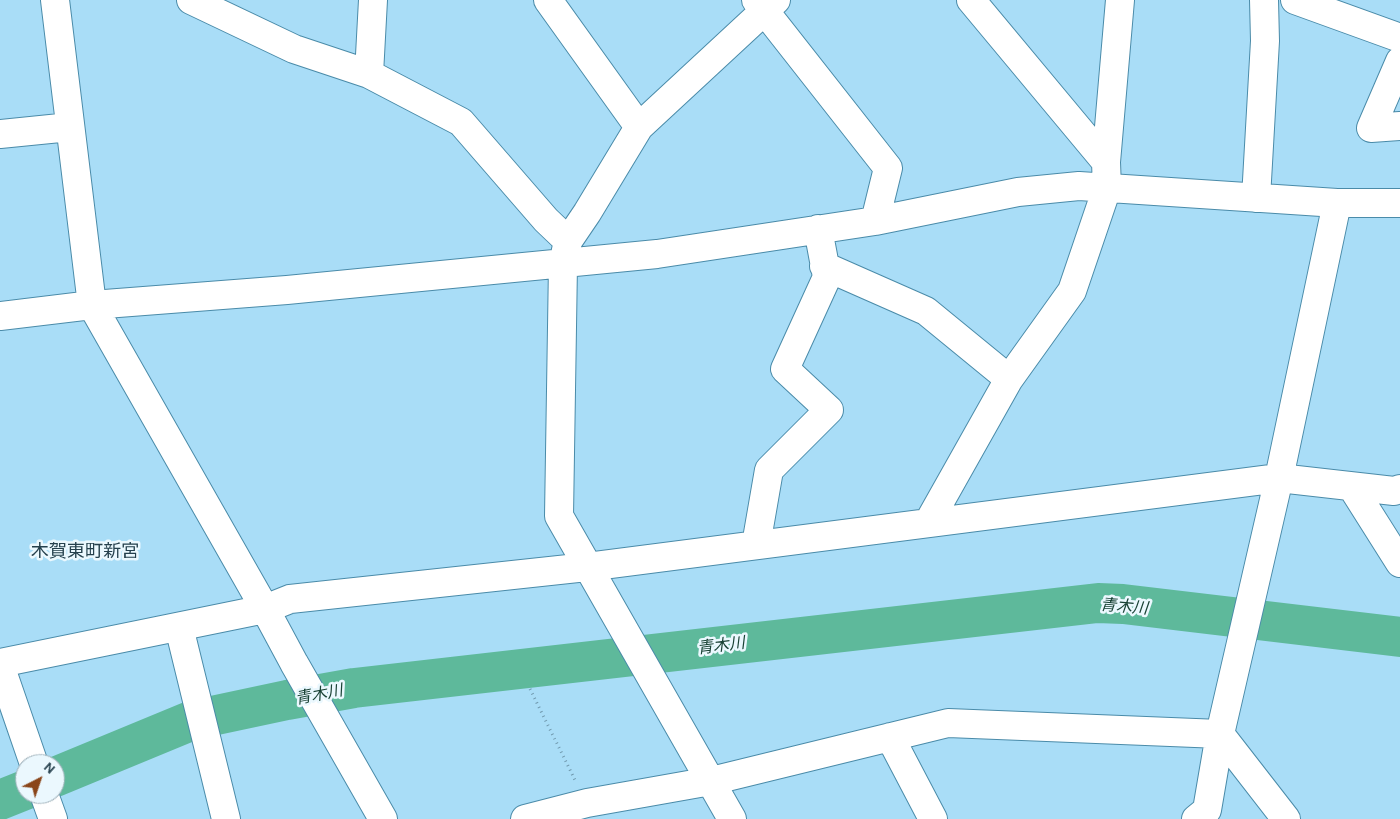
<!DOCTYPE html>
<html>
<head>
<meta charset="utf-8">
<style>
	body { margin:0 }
	#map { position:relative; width:1400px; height:819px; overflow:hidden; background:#a9ddf7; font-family:Karla,sans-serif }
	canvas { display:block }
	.north { position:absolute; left:15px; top:754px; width:50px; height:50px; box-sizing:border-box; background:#ebf8fe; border:1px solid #9caeb7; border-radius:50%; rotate:41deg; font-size:14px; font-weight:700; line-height:20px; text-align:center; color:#25404d }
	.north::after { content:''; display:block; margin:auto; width:18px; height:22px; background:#8a461a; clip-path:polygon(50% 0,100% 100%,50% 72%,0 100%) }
</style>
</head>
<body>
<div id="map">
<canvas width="1400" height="819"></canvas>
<div class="north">N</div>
</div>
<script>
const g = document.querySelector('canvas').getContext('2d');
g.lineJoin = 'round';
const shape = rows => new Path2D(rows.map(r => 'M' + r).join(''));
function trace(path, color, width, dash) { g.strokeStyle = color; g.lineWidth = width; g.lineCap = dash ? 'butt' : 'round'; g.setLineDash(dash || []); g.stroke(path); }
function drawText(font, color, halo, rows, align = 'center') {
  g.font = font + ' Karla,"Noto Sans JP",sans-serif'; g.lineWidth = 5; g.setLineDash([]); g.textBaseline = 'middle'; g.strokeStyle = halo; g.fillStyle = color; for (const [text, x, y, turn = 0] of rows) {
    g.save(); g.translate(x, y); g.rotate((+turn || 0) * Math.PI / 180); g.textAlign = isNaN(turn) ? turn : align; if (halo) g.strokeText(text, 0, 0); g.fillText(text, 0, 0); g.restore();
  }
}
trace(shape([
	[55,777,193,720,287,700,354,688,1098,603,1123,604,1400,637],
	[0,800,25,790]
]), '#5eb99b', 40);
const minor = shape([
	[55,0,92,305,265,609,294,663,383,819],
	[191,0,294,49,369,74,461,122,546,220,568,241],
	[548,0,639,127],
	[756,0,888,168,875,221],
	[971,0,1106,162],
	[1295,0,1400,38],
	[1400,61,1371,128,1400,126],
	[369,74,373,0],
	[0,134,70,127],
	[1256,198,1265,41,1264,0],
	[824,266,926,311,1009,379],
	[0,316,92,305,287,290,657,254,875,221,1018,192,1079,186,1337,203,1400,203],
	[1352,487,1400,563],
	[928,523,1009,379,1072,291,1107,188,1106,162,1120,0],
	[756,545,769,470,829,410,785,369,827,277,818,229],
	[179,627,226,819],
	[0,663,265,609,290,599,587,567,1279,478,1394,491,1400,489],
	[0,665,34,764],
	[1220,734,1286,819],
	[890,737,933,819],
	[44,794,53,819],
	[525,819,587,803,711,781,948,723,1220,734],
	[732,819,559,516,563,264,568,241,587,213,639,127,776,0],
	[1196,819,1207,810,1220,734,1279,478,1337,203]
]);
trace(minor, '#4a8ba9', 30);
trace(shape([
	[530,689,575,780]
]), '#719aaf', 3, [1, 4]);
trace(minor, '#fff', 28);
drawText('italic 16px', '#194235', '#ebf8fe', [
	["青木川",1124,607,5],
	["青木川",721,646,-7],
	["青木川",319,695,-11]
]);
drawText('18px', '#25404d', '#ebf8fe', [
	["木賀東町新宮",85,552]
]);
</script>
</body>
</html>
